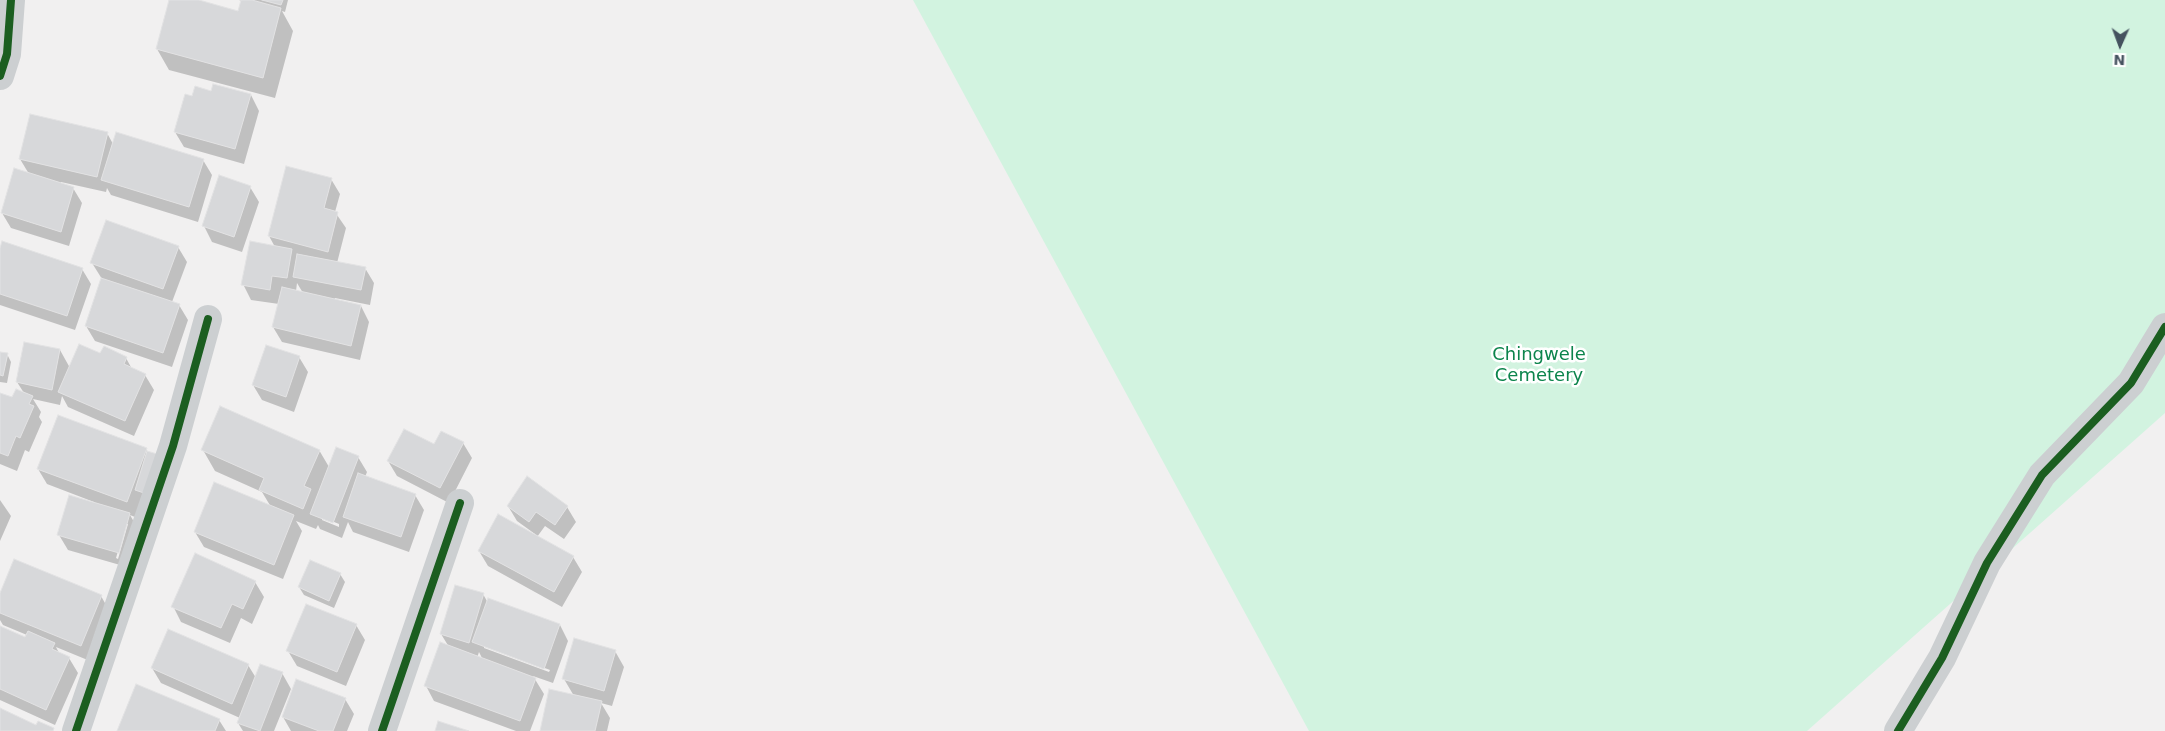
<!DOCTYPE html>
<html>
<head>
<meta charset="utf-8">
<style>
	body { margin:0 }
	#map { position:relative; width:2165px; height:731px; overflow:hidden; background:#f1f0f0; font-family:"DejaVu Sans",sans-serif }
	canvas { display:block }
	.north { position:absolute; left:2095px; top:20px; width:50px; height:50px; -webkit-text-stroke:4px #fff; paint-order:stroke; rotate:182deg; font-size:14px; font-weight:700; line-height:20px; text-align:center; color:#45525f }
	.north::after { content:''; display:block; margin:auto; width:18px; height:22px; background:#45525f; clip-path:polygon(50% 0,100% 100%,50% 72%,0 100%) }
</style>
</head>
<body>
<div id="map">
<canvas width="2165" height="731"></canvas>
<div class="north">N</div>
</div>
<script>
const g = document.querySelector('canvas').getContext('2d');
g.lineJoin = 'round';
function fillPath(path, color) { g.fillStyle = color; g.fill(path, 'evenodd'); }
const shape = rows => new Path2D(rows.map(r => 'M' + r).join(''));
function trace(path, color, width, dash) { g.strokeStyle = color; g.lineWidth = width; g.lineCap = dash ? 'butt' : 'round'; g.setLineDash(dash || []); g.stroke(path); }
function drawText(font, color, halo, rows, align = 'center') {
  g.font = font + ' "DejaVu Sans",sans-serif'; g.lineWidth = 5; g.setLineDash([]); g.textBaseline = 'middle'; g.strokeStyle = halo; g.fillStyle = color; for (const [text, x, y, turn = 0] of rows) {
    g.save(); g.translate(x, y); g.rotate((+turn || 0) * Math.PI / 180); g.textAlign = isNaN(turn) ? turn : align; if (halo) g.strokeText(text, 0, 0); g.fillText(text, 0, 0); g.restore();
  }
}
fillPath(shape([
	[913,0,2165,0,2165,413,1807,731,1309,731]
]), '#d2f3e0');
fillPath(shape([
	[170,0,194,0,239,12,242,1,239,0,288,0,285,12,282,11,293,31,275,98,169,70,157,49],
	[214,85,251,95,259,111,244,164,184,147,175,132,193,98,212,92],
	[107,133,113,144,203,160,212,175,198,222,111,195,107,188,106,192,61,182,60,184,73,188,82,203,69,246,11,228,2,213,29,174,20,159],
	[331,179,340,194,335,212,346,228,337,263,365,268,374,283,370,305,335,298,334,300,361,306,369,322,360,360,282,342,273,327,279,304,251,300,243,284,275,247,269,236],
	[297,283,303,293,296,291],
	[250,187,259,202,242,252,212,242,204,226],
	[178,247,187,262,172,302,179,305,188,320,172,367,95,341,86,326,102,279,92,263],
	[0,252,82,269,91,284,75,330,0,305],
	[60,350,70,368,101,355,126,358,132,369,145,375,154,390,134,436,68,407,62,396,60,405,33,399,41,412,39,417,42,422,29,452,25,450,17,471,0,464,0,394,13,399,24,393,17,382],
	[0,353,7,354,11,362,7,383,0,382],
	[299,357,308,372,294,412,262,400,253,385],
	[463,443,472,458,449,503,397,476,388,461,435,446],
	[146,449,148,453,164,458,135,517,130,515,138,529,127,567,68,550,59,535,94,502,47,484,38,469],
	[126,524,128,524,118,559,116,558],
	[203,450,319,450,329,467,358,457,367,472,365,477,415,495,424,510,409,552,353,532,348,522,342,538,320,529,318,525,316,529,296,521,302,531,283,579,204,547,195,532,271,507,262,492,215,471],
	[322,517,339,524,339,527,322,520],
	[0,500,11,516,0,541],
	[508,506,567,507,576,522,564,539,545,526,537,537,573,557,582,572,562,607,488,566,479,551,534,535,535,534,517,521],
	[340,574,345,582,334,608,304,595,299,587],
	[255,582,264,597,252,624,241,618,230,643,181,622,173,606],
	[483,594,488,603,560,625,568,641,553,683,533,676,544,694,530,731,516,731,434,701,426,686,449,647,441,634],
	[484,645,550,670,549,672,484,648],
	[479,652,483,660,477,658],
	[101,596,110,612,90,661,56,647,59,653,69,658,78,673,55,725,0,700,0,627,26,639,27,635,3,625,0,620,0,597],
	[356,625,365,640,346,686,297,666,288,651],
	[615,651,624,667,612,706,601,703,610,718,607,731,541,731,574,696,564,679],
	[248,665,256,678,282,673,291,689,274,731,243,731,238,723,240,718,161,683,152,668],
	[345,699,354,714,347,731,291,731,283,717],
	[219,720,226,731,118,731]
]), '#0003');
const building = shape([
	[169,0,199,0,238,11,241,0,252,0,281,8,263,78,156,49,169,0],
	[262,0,283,0,281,5,262,0],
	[213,84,251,94,235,149,174,132,185,94,192,96,195,86,211,91,213,84],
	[30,114,108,132,97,177,19,159,30,114],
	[116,132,204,159,189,207,101,180,116,132],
	[286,166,332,178,324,208,338,212,328,252,268,236,286,166],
	[14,168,74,187,61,232,1,213,14,168],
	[219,175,251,186,234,237,202,226,219,175],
	[106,220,179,246,163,289,90,263,106,220],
	[2,241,83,268,67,316,0,294,0,248,2,241],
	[250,241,292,249,287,278,272,276,270,290,241,285,250,241],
	[297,254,366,267,361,290,293,277,297,254],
	[101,278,180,304,163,353,85,326,101,278],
	[282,287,361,305,351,346,272,327,282,287],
	[24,342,60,349,52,390,16,382,24,342],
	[79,344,100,353,104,346,127,357,124,364,146,374,125,421,58,392,79,344],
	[266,345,300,356,286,397,252,385,266,345],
	[0,352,8,353,3,376,0,375,0,352],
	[16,389,33,396,29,404,34,406,20,438,16,436,8,456,0,453,0,393,12,397,16,389],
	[220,406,320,450,304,486,311,489,303,509,259,490,264,478,201,450,220,406],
	[58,415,147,448,127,502,37,469,58,415],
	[404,429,434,444,441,431,464,442,440,488,387,461,404,429],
	[336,447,359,456,333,523,310,514,336,447],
	[147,451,164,456,153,496,135,490,147,451],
	[358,473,416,494,401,537,343,517,358,473],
	[527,476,568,506,555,525,536,512,529,522,507,506,527,476],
	[214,482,294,515,274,565,194,532,214,482],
	[69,495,130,513,119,553,57,535,69,495],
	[498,514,574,556,554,592,478,551,498,514],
	[195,553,256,581,243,609,232,604,221,628,171,607,195,553],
	[14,559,102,595,81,646,0,613,0,593,14,559],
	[310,560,341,573,329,601,298,587,310,560],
	[455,585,484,593,469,643,440,634,455,585],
	[488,598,560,624,544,669,472,642,488,598],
	[306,604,357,624,337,672,286,651,306,604],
	[0,626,25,637,28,631,55,643,52,649,70,657,46,710,0,689,0,626],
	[168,629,249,664,232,704,151,668,168,629],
	[574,638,616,650,604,691,562,679,574,638],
	[440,642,536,678,520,721,424,686,440,642],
	[260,664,283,672,260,731,237,723,260,664],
	[296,679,346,698,333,731,319,731,282,717,296,679],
	[136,684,220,719,215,731,117,731,136,684],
	[549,689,602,701,595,731,540,731,549,689],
	[0,708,36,725,38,721,54,728,53,731,0,731,0,708],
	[438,721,469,731,435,731,438,721]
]);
fillPath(building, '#d7d8da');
trace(building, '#e2e2e3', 1);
trace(shape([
	[0,76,7,54,11,0],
	[76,731,173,446,208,319],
	[382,731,460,503],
	[1898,731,1942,658,1987,563,2042,475,2131,383,2165,327]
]), '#cccfd1', 28);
trace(shape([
	[0,76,7,54,11,0],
	[76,731,173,446,208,319],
	[382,731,460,503],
	[1898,731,1942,658,1987,563,2042,475,2131,383,2165,327]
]), '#1b5e20', 8);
drawText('18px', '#0c844c', '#fff', [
	["Chingwele",1539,355],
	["Cemetery",1539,376]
]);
</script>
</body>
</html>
